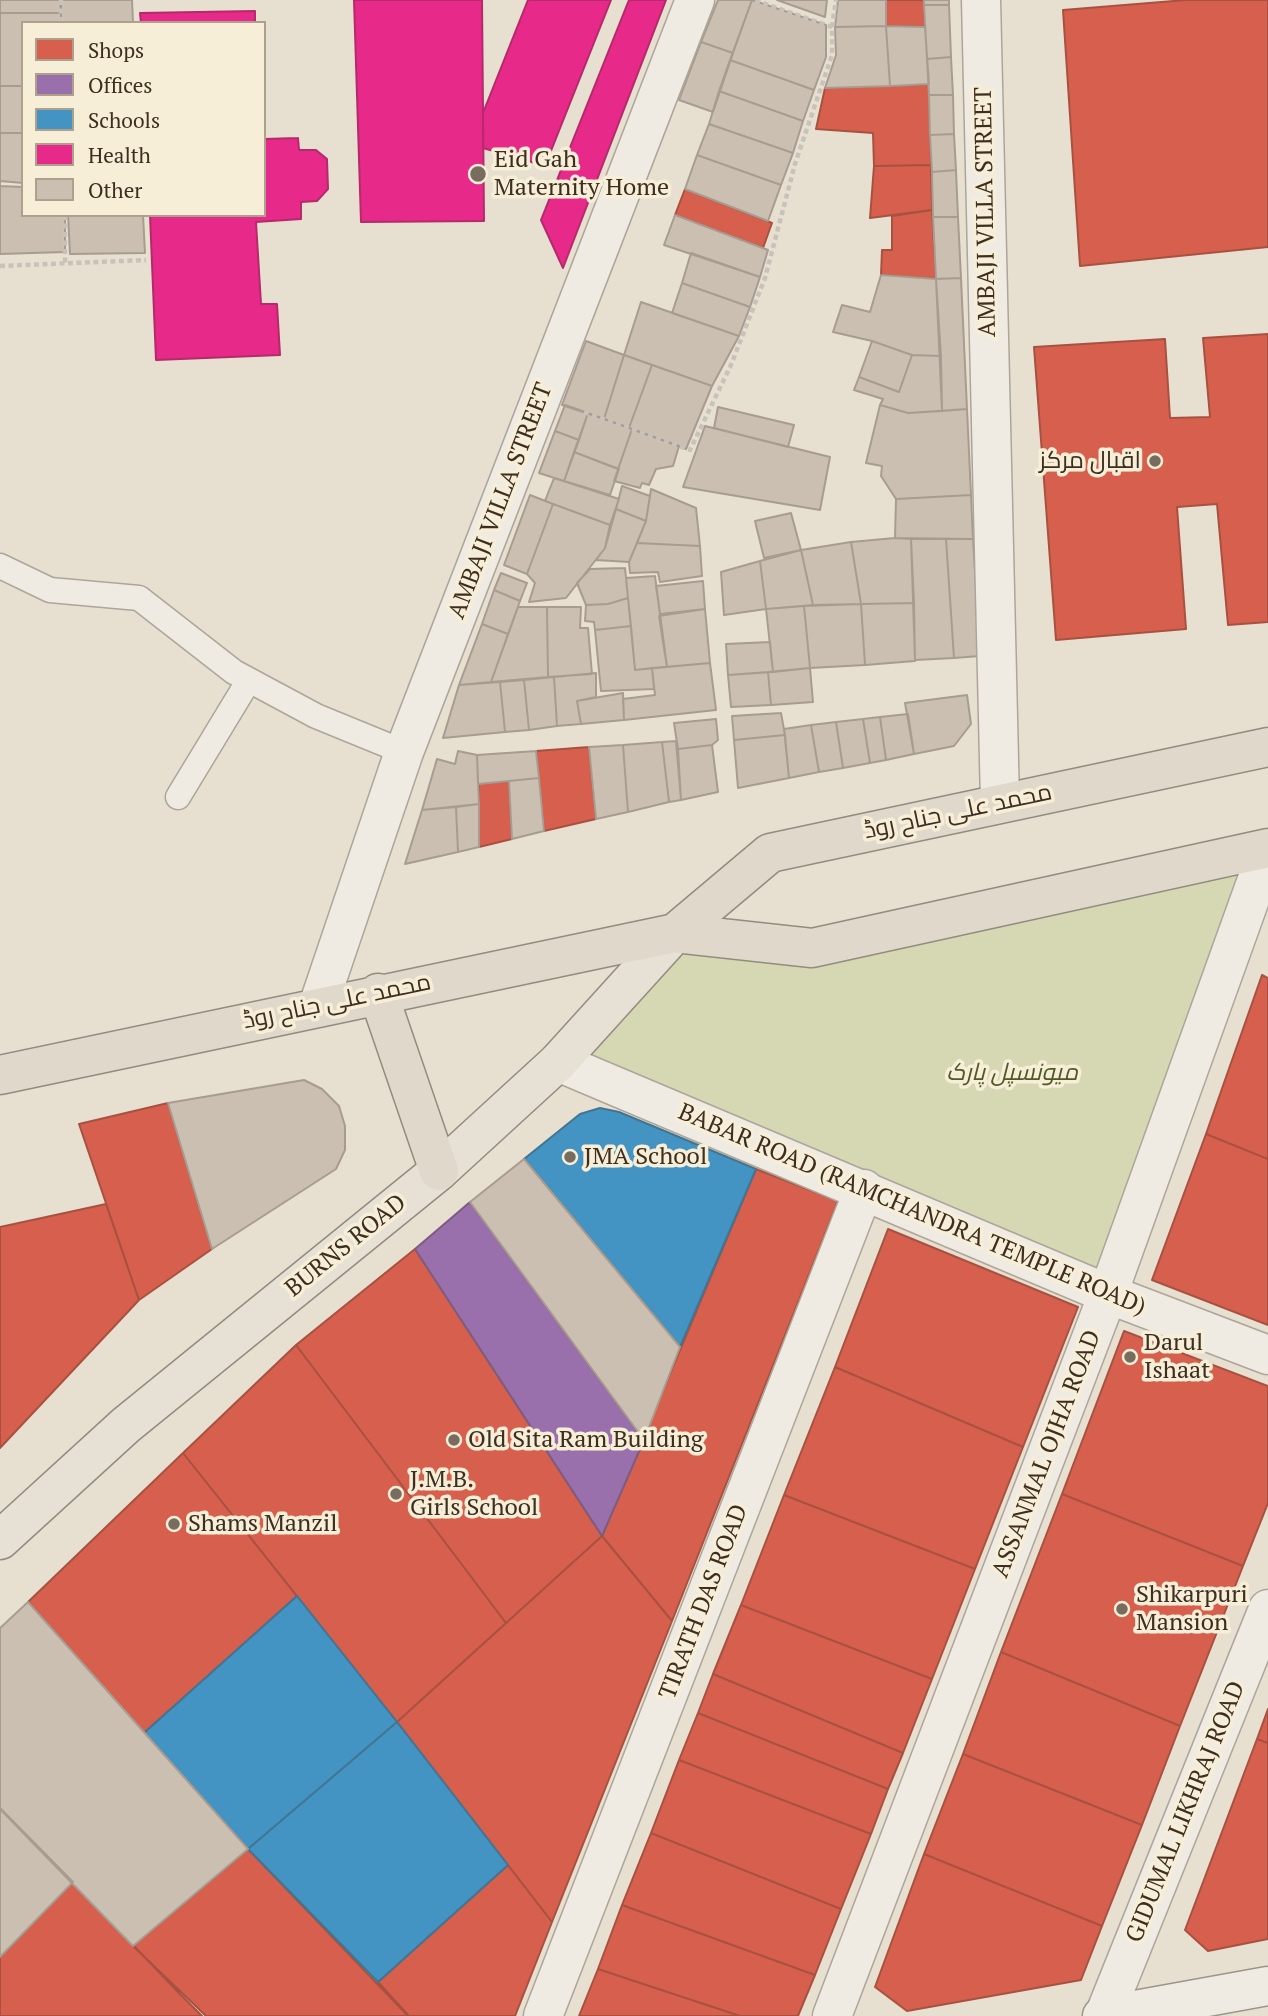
<!DOCTYPE html>
<html>
<head>
<meta charset="utf-8">
<style>
	body { margin:0 }
	#map { position:relative; width:1268px; height:2016px; overflow:hidden; background:#e7e0d1; font-family:"PT Serif",serif }
	canvas { display:block }
	.legend { position:absolute; left:21px; top:21px; width:245px; height:196px; box-sizing:border-box; background:#f7eed8; border:2px solid #ada18e; margin:0; padding:9px 12px; list-style:none; font-size:21px; color:#3d2e20 }
	.legend li { display:flex; align-items:center; gap:14px; height:35px }
	.legend b { width:35px; border:2px solid #ada18e }
</style>
</head>
<body>
<div id="map">
<canvas width="1268" height="2016"></canvas>
<ul class="legend">
<li><b style="height:19px;background:#d6604d"></b>Shops</li>
<li><b style="height:19px;background:#9970ab"></b>Offices</li>
<li><b style="height:19px;background:#4393c3"></b>Schools</li>
<li><b style="height:19px;background:#e7298a"></b>Health</li>
<li><b style="height:19px;background:#cbbfb2"></b>Other</li>
</ul>
</div>
<script>
const g = document.querySelector('canvas').getContext('2d');
g.lineJoin = 'round';
function fillPath(path, color) { g.fillStyle = color; g.fill(path, 'evenodd'); }
const shape = rows => new Path2D(rows.map(r => 'M' + r).join(''));
function trace(path, color, width, dash) { g.strokeStyle = color; g.lineWidth = width; g.lineCap = dash ? 'butt' : 'round'; g.setLineDash(dash || []); g.stroke(path); }
function drawText(font, color, halo, rows, align = 'center') {
  g.font = font + ' "PT Serif",Cairo,serif'; g.lineWidth = 7; g.setLineDash([]); g.textBaseline = 'middle'; g.strokeStyle = halo; g.fillStyle = color; for (const [text, x, y, turn = 0] of rows) {
    g.save(); g.translate(x, y); g.rotate((+turn || 0) * Math.PI / 180); g.textAlign = isNaN(turn) ? turn : align; if (halo) g.strokeText(text, 0, 0); g.fillText(text, 0, 0); g.restore();
  }
}
fillPath(shape([
	[1268,848,1108,1294,558,1062,675,933,812,948]
]), '#d6d7b3');
const shops = shape([
	[886,0,924,0,925,27,886,26,886,0],
	[1268,0,1268,247,1080,266,1063,10,1186,0,1268,0],
	[929,84,931,165,874,166,873,133,816,129,825,88,929,84],
	[931,165,932,210,870,218,874,166,931,165],
	[685,189,772,223,763,248,675,215,685,189],
	[932,210,936,279,881,275,882,250,892,250,892,216,932,210],
	[1268,334,1268,622,1228,625,1217,504,1177,507,1186,629,1056,640,1034,347,1165,339,1170,418,1210,417,1203,338,1268,334],
	[589,747,596,819,544,831,536,751,589,747],
	[509,781,512,839,479,847,479,782,509,781],
	[1262,975,1268,978,1268,1159,1206,1134,1262,975],
	[168,1103,212,1249,139,1300,79,1124,168,1103],
	[1206,1134,1268,1159,1268,1325,1152,1280,1206,1134],
	[756,1169,838,1201,672,1621,602,1536,756,1169],
	[106,1204,139,1300,0,1448,0,1227,106,1204],
	[888,1229,1078,1307,1023,1447,835,1367,888,1229],
	[415,1249,602,1536,506,1623,296,1345,415,1249],
	[1124,1331,1268,1386,1268,1503,1243,1566,1062,1494,1124,1331],
	[296,1345,506,1623,397,1722,183,1453,296,1345],
	[835,1367,1023,1447,975,1569,784,1495,835,1367],
	[183,1453,297,1596,144,1733,28,1602,183,1453],
	[1062,1494,1243,1566,1180,1726,1001,1652,1062,1494],
	[784,1495,975,1569,932,1679,741,1605,784,1495],
	[602,1536,672,1621,552,1922,397,1722,602,1536],
	[741,1605,932,1679,903,1753,713,1674,741,1605],
	[1001,1652,1180,1726,1142,1825,963,1754,1001,1652],
	[713,1674,903,1753,888,1789,698,1713,713,1674],
	[1268,1709,1268,1743,1257,1739,1268,1709],
	[698,1713,888,1789,871,1834,679,1760,698,1713],
	[1257,1739,1268,1743,1268,1939,1208,1951,1185,1930,1257,1739],
	[963,1754,1142,1825,1102,1926,924,1854,963,1754],
	[679,1760,871,1834,841,1909,651,1833,679,1760],
	[651,1833,841,1909,815,1975,622,1905,651,1833],
	[248,1849,408,2016,206,2016,133,1946,248,1849],
	[924,1854,1102,1926,1081,1980,907,2011,875,1987,924,1854],
	[508,1865,552,1922,515,2016,409,2016,378,1982,508,1865],
	[73,1882,175,1989,202,2016,0,2016,0,1957,73,1882],
	[622,1905,815,1975,798,2016,740,2016,598,1969,622,1905],
	[598,1969,740,2016,579,2016,598,1969]
]);
fillPath(shops, '#d6604d');
trace(shops, '#a85140', 2);
const offices = shape([
	[470,1202,644,1440,602,1536,415,1249,470,1202]
]);
fillPath(offices, '#9970ab');
trace(offices, '#7d5c81', 2);
const schools = shape([
	[600,1108,619,1112,756,1169,680,1347,524,1159,580,1114,600,1108],
	[297,1596,397,1722,248,1849,144,1733,297,1596],
	[397,1722,508,1865,378,1982,248,1849,397,1722]
]);
fillPath(schools, '#4393c3');
trace(schools, '#417592', 2);
const health = shape([
	[354,0,482,0,484,221,361,222,354,0],
	[528,0,611,0,545,166,483,148,483,113,528,0],
	[629,0,666,0,563,268,541,220,629,0],
	[255,11,255,23,141,23,140,13,255,11],
	[298,138,299,150,316,150,327,159,328,189,317,201,301,202,301,219,256,222,261,304,277,304,280,355,156,360,150,215,264,215,264,139,298,138]
]);
fillPath(health, '#e7298a');
trace(health, '#b42a6a', 2);
const building = shape([
	[0,0,60,0,61,13,0,13,0,0],
	[61,0,132,0,133,23,61,22,61,0],
	[718,0,752,0,733,53,701,42,718,0],
	[752,0,826,25,826,57,814,90,730,60,752,0],
	[777,0,827,0,825,17,777,0],
	[838,0,886,0,886,26,835,27,838,0],
	[924,0,949,0,949,5,924,5,924,0],
	[924,5,949,5,951,57,927,59,924,5],
	[0,13,61,13,61,23,23,23,23,86,0,86,0,13],
	[886,26,890,86,825,88,836,55,835,27,886,26],
	[886,26,925,27,929,84,890,86,886,26],
	[701,42,733,53,713,112,679,100,701,42],
	[951,57,953,95,929,95,927,59,951,57],
	[730,60,814,90,803,121,719,91,730,60],
	[0,86,23,86,23,133,0,133,0,86],
	[719,91,803,121,793,153,709,124,719,91],
	[929,95,953,95,954,134,930,135,929,95],
	[709,124,793,153,781,185,697,155,709,124],
	[0,133,23,133,23,187,0,186,0,133],
	[954,134,956,170,932,172,930,135,954,134],
	[697,155,781,185,768,221,685,189,697,155],
	[956,170,958,217,933,217,932,172,956,170],
	[0,181,23,183,23,215,65,215,65,252,0,254,0,181],
	[68,215,143,215,145,253,70,254,68,215],
	[675,215,768,250,760,277,664,245,675,215],
	[933,217,958,217,961,278,936,279,933,217],
	[691,253,760,277,750,307,682,283,691,253],
	[881,275,936,279,941,356,912,355,872,341,833,332,842,305,870,312,881,275],
	[961,278,967,409,942,411,936,279,961,278],
	[682,283,750,307,739,336,672,313,682,283],
	[641,302,739,336,712,386,624,355,641,302],
	[586,341,624,355,604,419,562,405,586,341],
	[872,341,912,355,899,392,859,377,872,341],
	[624,355,652,365,629,428,604,419,624,355],
	[912,355,941,356,942,411,908,413,880,405,883,399,854,390,859,377,899,392,912,355],
	[652,365,712,386,686,449,629,428,652,365],
	[565,405,588,413,579,440,555,431,565,405],
	[880,405,908,413,967,409,971,495,896,499,881,476,882,466,866,463,880,405],
	[718,407,794,425,788,447,714,428,718,407],
	[588,413,632,429,618,469,574,452,588,413],
	[705,426,830,457,820,510,683,487,705,426],
	[632,429,679,446,673,466,656,469,649,485,642,483,640,488,614,481,632,429],
	[555,431,579,440,564,481,539,473,555,431],
	[574,452,619,469,610,495,564,481,574,452],
	[554,478,619,499,610,525,545,501,554,478],
	[622,486,650,496,646,521,616,509,622,486],
	[651,489,696,508,700,546,637,543,646,521,651,489],
	[530,495,553,504,527,574,504,565,530,495],
	[971,495,973,539,895,538,896,499,971,495],
	[553,504,610,525,605,548,566,598,529,602,535,583,527,574,553,504],
	[616,509,646,521,629,562,596,560,605,548,616,509],
	[791,513,801,550,764,558,755,521,791,513],
	[895,538,911,539,914,603,861,604,851,542,895,538],
	[911,539,946,539,954,658,915,660,911,539],
	[946,539,973,539,980,656,954,658,946,539],
	[851,542,861,604,813,605,801,550,851,542],
	[637,543,700,546,702,576,660,582,658,572,630,573,629,562,637,543],
	[801,550,813,605,766,609,760,561,801,550],
	[760,561,766,609,724,615,721,572,760,561],
	[625,568,628,598,608,604,586,605,577,583,590,569,625,568],
	[501,573,527,583,520,601,494,590,501,573],
	[655,576,667,667,635,670,626,578,655,576],
	[703,581,705,609,660,614,656,586,703,581],
	[494,590,520,601,508,634,482,624,494,590],
	[628,598,631,626,595,630,594,622,585,621,586,605,608,604,628,598],
	[914,603,915,661,865,665,861,604,914,603],
	[861,604,865,665,810,668,804,606,861,604],
	[804,606,810,668,773,672,766,609,804,606],
	[518,607,547,607,548,677,491,682,518,607],
	[547,607,581,607,580,628,588,628,592,674,548,677,547,607],
	[705,609,710,663,667,667,659,616,705,609],
	[482,624,508,634,491,682,459,685,482,624],
	[631,626,635,670,652,668,654,689,601,691,595,630,631,626],
	[770,642,773,672,728,675,726,644,770,642],
	[710,663,716,710,624,720,623,699,655,695,652,668,710,663],
	[810,668,813,702,771,705,768,672,810,668],
	[768,672,771,705,731,707,728,675,768,672],
	[596,673,596,697,577,701,581,724,557,726,554,677,596,673],
	[554,677,557,726,529,730,524,680,554,677],
	[524,680,529,730,505,732,500,682,524,680],
	[500,682,505,732,443,738,459,685,500,682],
	[623,693,624,720,581,724,577,701,623,693],
	[967,695,971,724,954,746,914,754,905,703,967,695],
	[781,713,785,735,734,740,732,716,781,713],
	[908,714,914,754,886,760,880,717,908,714],
	[880,717,886,760,870,763,863,719,880,717],
	[716,719,718,740,712,745,678,749,674,723,716,719],
	[863,719,870,763,843,768,836,722,863,719],
	[836,722,843,768,819,772,811,725,836,722],
	[811,725,819,772,789,778,784,729,811,725],
	[785,735,789,778,738,788,734,740,785,735],
	[676,741,681,800,669,802,662,742,676,741],
	[662,742,669,802,628,812,623,745,662,742],
	[623,745,628,812,596,819,589,747,623,745],
	[712,745,718,792,681,800,678,749,712,745],
	[458,751,477,755,479,804,422,810,437,759,455,764,458,751],
	[536,751,539,778,478,784,477,755,536,751],
	[539,778,544,831,512,839,509,781,539,778],
	[479,804,479,847,458,852,456,807,479,804],
	[456,807,458,852,405,864,422,810,456,807],
	[304,1080,322,1089,339,1106,345,1126,345,1150,336,1169,212,1249,168,1103,304,1080],
	[524,1159,680,1347,644,1440,470,1202,524,1159],
	[28,1602,248,1849,133,1946,0,1809,0,1628,28,1602],
	[0,1808,73,1882,0,1957,0,1808]
]);
fillPath(building, '#cbbfb2');
trace(building, '#a89c90', 2);
const service = shape([
	[0,566,50,590,139,598,234,672,316,716,404,752],
	[178,797,249,680]
]);
const minor = shape([
	[981,0,1000,802],
	[318,1006,404,752,695,0],
	[543,2016,864,1189],
	[832,2016,1108,1294,1268,849],
	[1104,2016,1268,1609]
]);
const tertiary = shape([
	[558,1062,1108,1294,1268,1355]
]);
const secondary = shape([
	[1102,2016,1268,1986]
]);
const primary = shape([
	[0,1540,126,1425,439,1171,558,1062,675,933]
]);
const trunk = shape([
	[675,933,770,853,1268,747],
	[378,993,439,1171],
	[0,1075,675,933,812,948,1268,848]
]);
trace(service, '#ada599', 27);
trace(minor, '#ada599', 41);
trace(tertiary, '#ada599', 41);
trace(secondary, '#9c958a', 41);
trace(primary, '#928b80', 41);
trace(trunk, '#928b80', 41);
trace(shape([
	[61,0,61,23],
	[832,27,836,0],
	[65,215,65,263],
	[0,266,146,260],
	[584,412,690,450,731,365,765,278,795,164,832,55,832,27,754,0]
]), '#c8c2b9', 4.5, [5, 3.5]);
trace(service, '#efebe3', 24);
trace(minor, '#efebe3', 38);
trace(tertiary, '#efebe3', 38);
trace(secondary, '#efebe3', 38);
trace(primary, '#e6e1d4', 38);
trace(trunk, '#e0d9cb', 38);
for (const [x, y, r, color] of [
	[478,174,9,"#786c5e"],
	[1155,461,7,"#786c5e"],
	[570,1157,7,"#786c5e"],
	[1130,1357,7,"#786c5e"],
	[454,1440,7,"#786c5e"],
	[396,1494,7,"#786c5e"],
	[174,1524,7,"#786c5e"],
	[1122,1609,7,"#786c5e"]
]) { const dot = new Path2D(); dot.arc(x, y, r, 0, 2 * Math.PI); g.fillStyle = color; g.fill(dot); trace(dot, '#f7eed8', 2.5); }
drawText('24px', '#3d2e20', '#f7eed8', [
	["Eid Gah",494,160],
	["Maternity Home",494,188],
	["اقبال مرکز",1141,461,"right"],
	["JMA School",584,1157],
	["Darul",1144,1343],
	["Ishaat",1144,1371],
	["Old Sita Ram Building",468,1440],
	["J.M.B.",410,1480],
	["Girls School",410,1508],
	["Shams Manzil",188,1524],
	["Shikarpuri",1136,1595],
	["Mansion",1136,1623]
], 'left');
drawText('24px', '#3d2e20', '#f7eed8', [
	["AMBAJI VILLA STREET",986,212,-91],
	["AMBAJI VILLA STREET",501,501,-69],
	["محمد علی جناح روڈ",958,812,-12],
	["محمد علی جناح روڈ",337,1002,-12],
	["BABAR ROAD (RAMCHANDRA TEMPLE ROAD)",912,1210,23],
	["BURNS ROAD",346,1246,-39],
	["ASSANMAL OJHA ROAD",1047,1454,-69],
	["TIRATH DAS ROAD",704,1602,-69],
	["GIDUMAL LIKHRAJ ROAD",1186,1812,-68]
]);
drawText('italic 24px', '#4d5a26', '#f7eed8', [
	["میونسپل پارک",1012,1073]
]);
</script>
</body>
</html>
